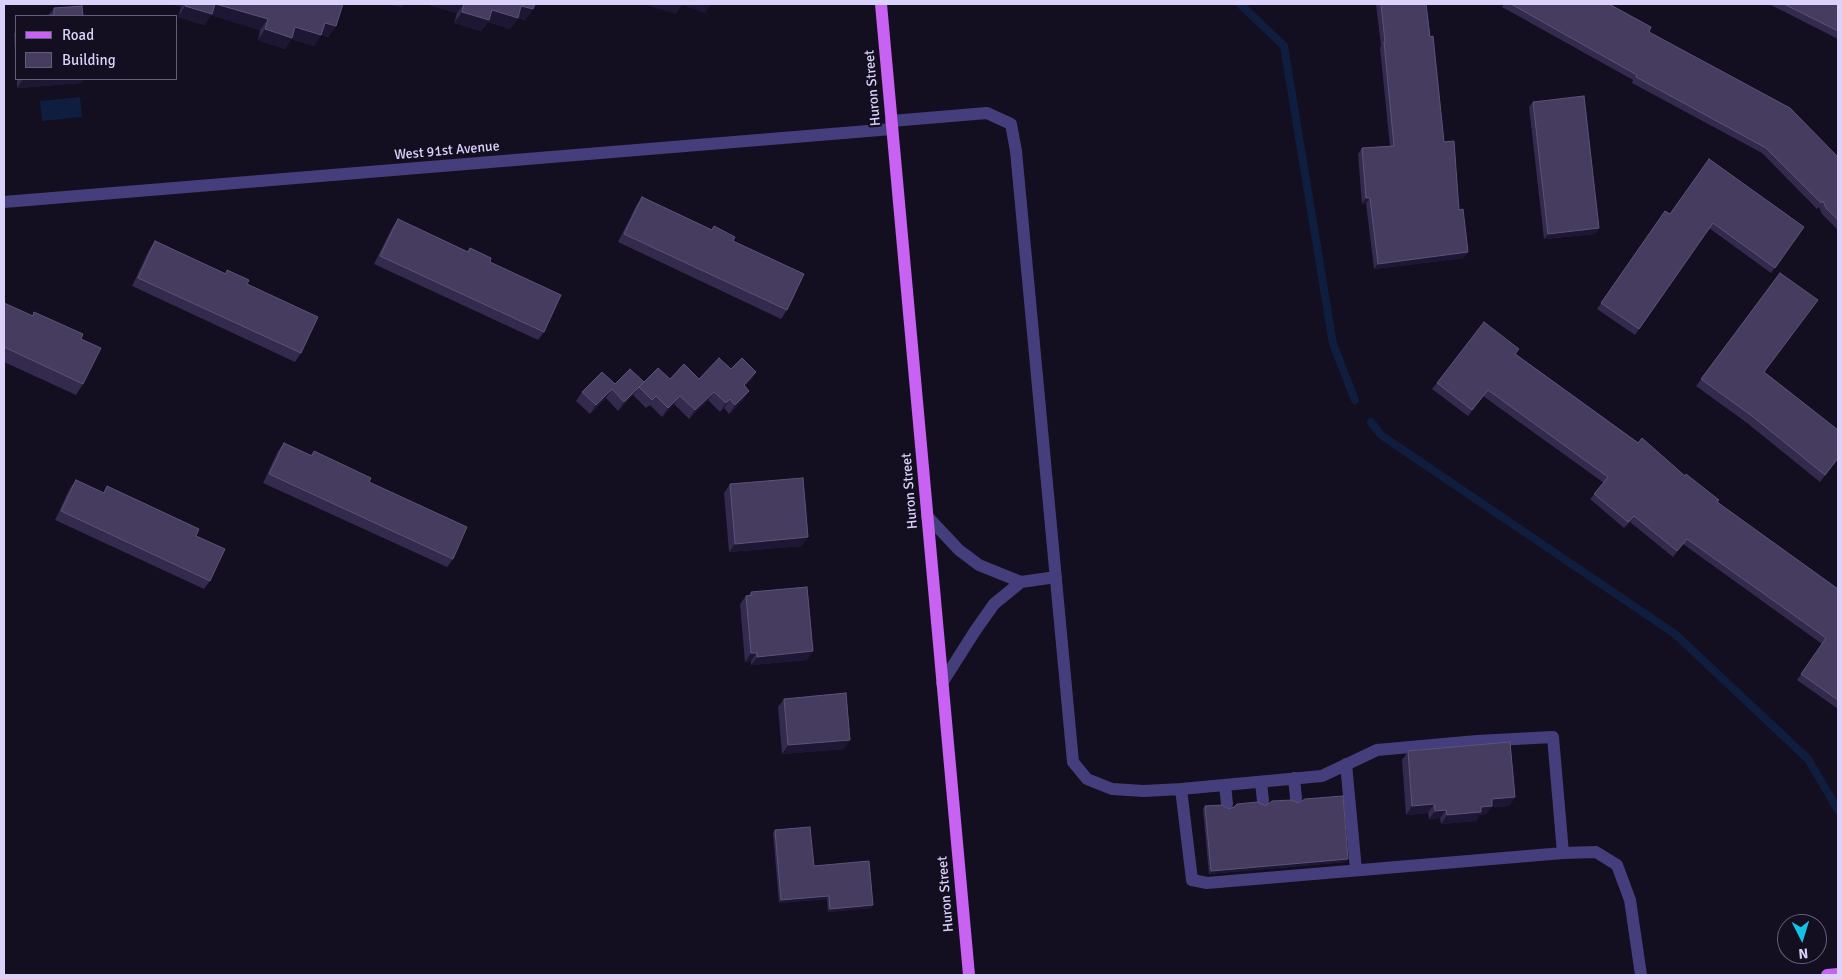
<!DOCTYPE html>
<html>
<head>
<meta charset="utf-8">
<style>
	body { margin:0 }
	#map { position:relative; width:1842px; height:979px; overflow:hidden; background:#130f20; font-family:Signika,sans-serif }
	canvas { display:block }
	.frame { position:absolute; inset:0; border:5px solid #dad2fb; pointer-events:none }
	.legend { position:absolute; left:15px; top:15px; width:162px; height:65px; box-sizing:border-box; background:#130f20; border:1px solid #635d78; margin:0; padding:6px 9px; list-style:none; font-size:15px; color:#dad2fb }
	.legend li { display:flex; align-items:center; gap:10px; height:25px }
	.legend b { width:25px; border:1px solid #635d78 }
	.north { position:absolute; left:1777px; top:914px; width:50px; height:50px; box-sizing:border-box; background:#130f20; border:1px solid #635d78; border-radius:50%; rotate:175deg; font-size:14px; font-weight:700; line-height:20px; text-align:center; color:#dad2fb }
	.north::after { content:''; display:block; margin:auto; width:18px; height:22px; background:#13c2e7; clip-path:polygon(50% 0,100% 100%,50% 72%,0 100%) }
</style>
</head>
<body>
<div id="map">
<canvas width="1842" height="979"></canvas>
<div class="frame"></div>
<ul class="legend">
<li><b style="height:6px;background:#c762f2"></b>Road</li>
<li><b style="height:14px;background:#453c60"></b>Building</li>
</ul>
<div class="north">N</div>
</div>
<script>
const g = document.querySelector('canvas').getContext('2d');
g.lineJoin = 'round';
function fillPath(path, color) { g.fillStyle = color; g.fill(path, 'evenodd'); }
const shape = rows => new Path2D(rows.map(r => 'M' + r).join(''));
function trace(path, color, width, dash) { g.strokeStyle = color; g.lineWidth = width; g.lineCap = dash ? 'butt' : 'round'; g.setLineDash(dash || []); g.stroke(path); }
function drawText(font, color, halo, rows, align = 'center') {
  g.font = font + ' Signika,sans-serif'; g.lineWidth = 4.5; g.setLineDash([]); g.textBaseline = 'middle'; g.strokeStyle = halo; g.fillStyle = color; for (const [text, x, y, turn = 0] of rows) {
    g.save(); g.translate(x, y); g.rotate((+turn || 0) * Math.PI / 180); g.textAlign = isNaN(turn) ? turn : align; if (halo) g.strokeText(text, 0, 0); g.fillText(text, 0, 0); g.restore();
  }
}
fillPath(shape([
	[80,97,82,117,42,121,40,101]
]), '#0f1e3f');
trace(shape([
	[1240,4,1284,46,1333,344,1355,400],
	[1371,422,1381,435,1675,634,1808,759,1838,810]
]), '#0f1e3f', 8);
trace(shape([
	[891,121,987,113,1011,124,1016,151,1073,762,1087,779,1112,789,1144,791,1181,789],
	[4,202,892,129],
	[927,516,959,550,979,565,1021,582,1056,577],
	[942,683,975,631,994,604,1021,582],
	[1346,764,1356,870],
	[1294,778,1296,798],
	[1261,782,1263,801],
	[1225,785,1227,804],
	[1563,853,1553,737,1477,741,1377,750,1322,776,1181,789,1192,880,1207,883,1563,853,1596,852,1617,865,1630,900,1641,975]
]), '#453e7c', 12);
trace(shape([
	[881,4,969,975],
	[1827,975,1838,974]
]), '#c762f2', 12);
fillPath(shape([
	[171,4,343,4,336,26,328,37,321,35,314,46,291,39,285,49,258,40,260,30,211,15,204,25,178,17,181,7],
	[426,4,535,4,533,9,525,20,518,18,510,29,488,22,481,31,454,23,457,13],
	[1376,4,1426,4,1444,142,1459,210,1464,258,1374,269,1366,203,1362,204,1358,154,1362,148,1390,146,1380,48,1381,46],
	[1504,4,1609,4,1649,32,1838,157,1838,230,1822,214,1819,207,1817,209,1762,153,1632,83,1633,80,1502,7],
	[1769,4,1838,4,1838,39],
	[54,8,83,16,49,15],
	[16,30,16,72,14,34],
	[17,79,84,79,81,83,17,88],
	[1533,102,1599,228,1595,234,1544,239,1529,107],
	[642,197,711,230,714,226,733,241,787,310,781,319,618,242,636,206],
	[1665,211,1670,214,1804,227,1771,273,1709,228,1635,335,1597,309],
	[398,219,467,252,470,248,490,262,544,332,538,340,374,264,392,228],
	[155,241,225,274,227,270,301,353,295,362,132,286,149,250],
	[1780,273,1764,372,1838,430,1838,459,1820,482,1747,423,1696,386],
	[4,303,32,316,34,312,83,384,76,395,4,362],
	[1516,354,1685,476,1717,502,1838,589,1838,709,1797,680,1822,644,1683,544,1673,557,1630,522,1624,528,1590,499,1604,483,1483,396,1468,416,1432,389,1437,383],
	[731,369,756,372,751,380,745,386,749,391,743,400,729,414,724,408,720,412,708,400,689,419,674,404,662,417,650,405,646,408,633,395,618,411,606,398,590,414,576,401,582,392,615,384,644,382,670,379,699,379],
	[284,443,311,455,314,451,369,482,453,559,447,567,263,483,278,451],
	[76,480,103,493,107,486,196,536,210,581,204,589,55,520,70,488],
	[730,484,802,546,729,552,724,493],
	[751,592,807,660,751,665,751,661,745,662,740,604,746,596,749,595],
	[784,699,844,749,782,754,778,707],
	[1408,751,1515,797,1509,806,1491,807,1486,814,1479,815,1476,821,1441,824,1440,818,1429,819,1428,813,1406,815,1402,760],
	[1205,806,1229,809,1234,807,1346,862,1209,874,1203,809],
	[775,830,814,866,873,905,871,908,828,912,827,899,779,903,773,833]
]), '#332a4d');
fillPath(shape([
	[171,4,183,4,181,7],
	[215,4,268,19,260,30,211,15,204,25,178,17,185,6],
	[388,4,404,4,401,8],
	[426,4,464,4,457,13],
	[650,4,711,4,705,13,682,5,676,14,649,6],
	[521,6,533,9,525,20,518,18,510,29,488,22,481,31,454,23,462,12,492,10],
	[325,23,336,26,328,37,321,35,314,46,291,39,285,49,258,40,265,29,295,27],
	[23,79,84,79,81,83,17,88],
	[1366,198,1370,198,1366,203,1362,204],
	[1599,228,1595,234,1544,239,1548,234],
	[1468,252,1464,258,1374,269,1378,264],
	[756,372,751,380,738,394,744,385],
	[639,387,633,395,618,411,624,402],
	[612,389,606,398,590,414,596,405],
	[749,391,743,400,729,414,735,405],
	[714,392,708,400,689,419,695,410],
	[680,396,674,404,662,417,668,408],
	[730,399,724,408,720,412,726,403],
	[808,537,802,546,729,552,735,544],
	[813,651,807,660,751,665,757,657],
	[751,653,757,653,751,661,745,662],
	[850,740,844,749,782,754,788,745],
	[1515,797,1509,806,1491,807,1486,814,1479,815,1476,821,1441,824,1447,815,1481,807,1492,799],
	[1434,804,1428,813,1406,815,1412,806],
	[1446,810,1440,818,1429,819,1435,811],
	[1348,859,1346,862,1209,874,1211,871],
	[829,896,827,899,779,903,781,900],
	[873,905,871,908,828,912,830,909]
]), '#1e1733');
const building = shape([
	[186,4,215,4,212,14,185,6,186,4],
	[216,4,343,4,336,26,325,23,321,35,295,27,292,38,265,29,268,19,216,4],
	[464,4,535,4,533,9,521,6,518,18,492,10,489,20,462,12,464,4],
	[1381,4,1426,4,1430,37,1433,36,1444,142,1454,141,1459,210,1463,209,1468,252,1378,264,1370,198,1366,198,1362,148,1394,146,1384,42,1385,42,1381,4],
	[1511,4,1609,4,1651,27,1649,32,1790,108,1838,157,1838,220,1826,208,1823,201,1821,203,1766,148,1636,77,1637,75,1511,4],
	[1784,4,1838,4,1838,31,1784,4],
	[82,6,83,16,36,16,54,15,54,8,82,6],
	[1584,96,1599,228,1548,234,1533,102,1584,96],
	[1709,159,1804,227,1775,268,1713,223,1639,329,1601,303,1665,211,1670,214,1709,159],
	[642,197,712,230,714,226,735,237,733,241,804,274,787,310,624,234,642,197],
	[398,219,468,252,470,248,491,258,490,262,561,295,544,332,380,256,398,219],
	[155,241,226,274,227,270,249,280,247,284,318,317,301,353,138,278,155,241],
	[1780,273,1818,300,1764,372,1838,430,1838,458,1825,475,1752,416,1701,379,1780,273],
	[4,303,33,316,34,312,83,334,81,339,101,348,83,384,4,347,4,303],
	[1484,322,1519,349,1515,354,1638,443,1642,438,1685,476,1686,474,1719,500,1717,502,1838,589,1838,700,1801,674,1826,638,1687,539,1677,551,1634,516,1628,522,1594,494,1608,477,1488,390,1472,410,1437,383,1484,322],
	[719,358,731,369,742,358,756,372,744,385,749,391,735,405,730,399,726,403,714,392,695,410,680,396,668,408,656,396,652,400,639,387,658,368,670,379,684,364,699,379,719,358],
	[630,369,644,382,624,402,612,389,596,405,582,392,602,372,615,384,630,369],
	[284,443,312,456,314,451,371,478,369,482,467,527,453,559,269,474,284,443],
	[803,478,808,537,735,544,730,484,803,478],
	[76,480,104,493,107,486,199,529,196,536,225,549,210,581,61,511,76,480],
	[807,587,813,651,757,657,757,653,751,653,746,596,752,595,751,592,807,587],
	[846,693,850,740,788,745,784,699,846,693],
	[1510,742,1515,797,1492,799,1492,806,1481,807,1481,812,1447,815,1446,810,1435,811,1434,804,1412,806,1408,751,1510,742],
	[1343,796,1348,859,1211,871,1205,806,1222,805,1229,809,1234,807,1237,804,1258,802,1265,806,1272,801,1292,800,1298,803,1305,799,1343,796],
	[810,827,814,866,869,861,873,905,830,909,829,896,781,900,775,830,810,827]
]);
fillPath(building, '#453c60');
trace(building, '#5c5378', 1);
drawText('14px', '#dad2fb', '#130f20', [
	["Huron Street",873,88,-95],
	["West 91st Avenue",447,151,-5],
	["Huron Street",910,491,-95],
	["Huron Street",946,894,-95]
]);
</script>
</body>
</html>
